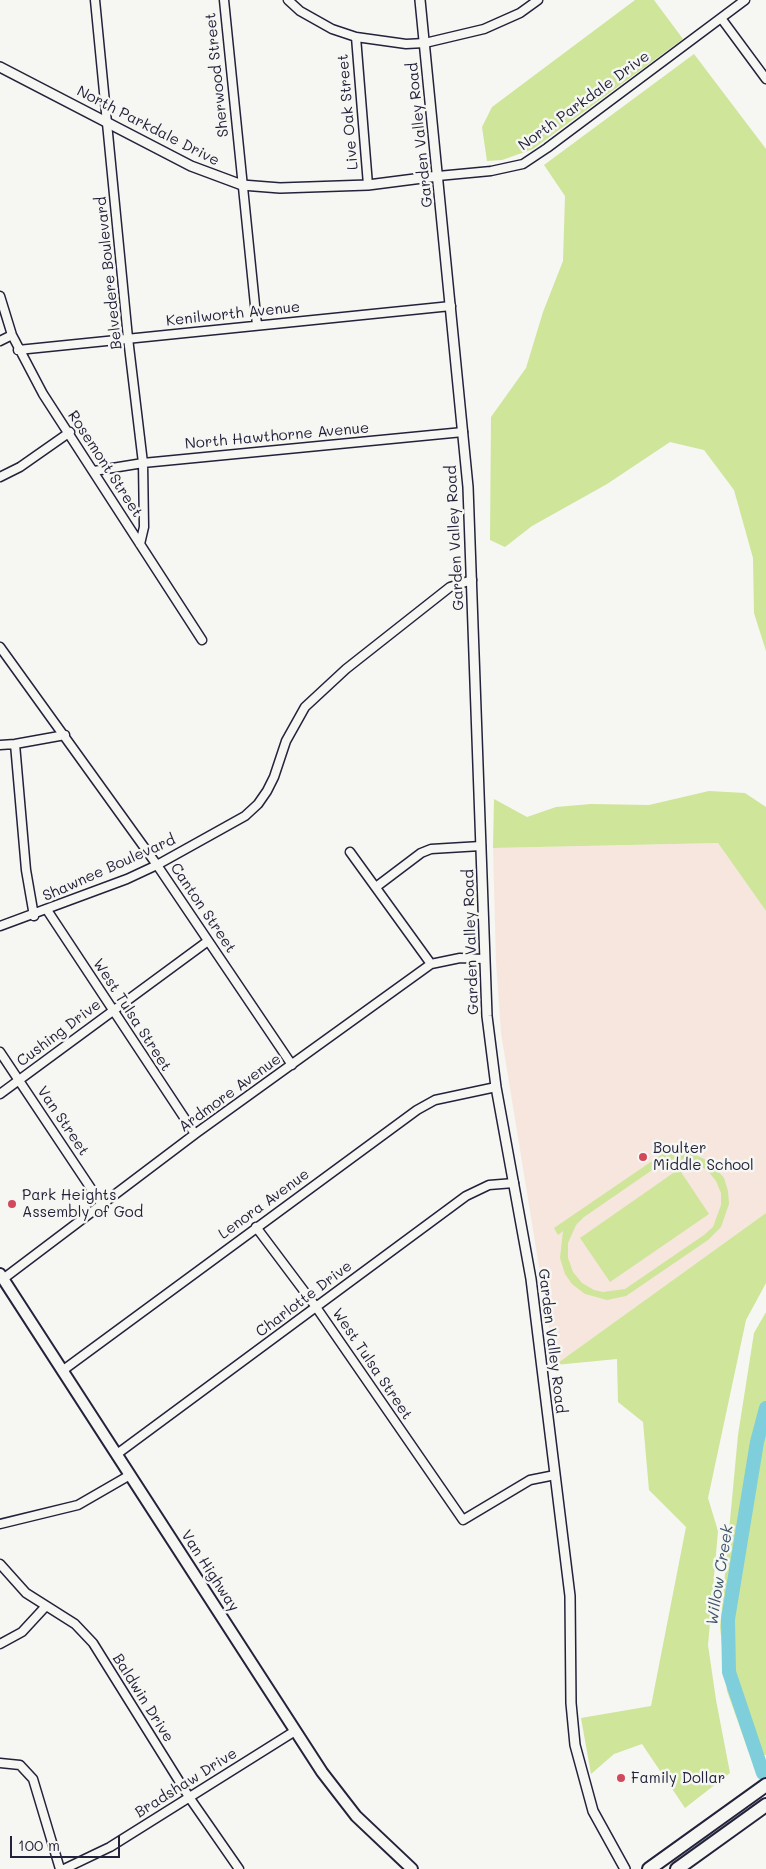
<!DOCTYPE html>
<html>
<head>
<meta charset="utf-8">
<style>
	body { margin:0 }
	#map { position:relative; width:766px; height:1869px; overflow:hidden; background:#f6f6f2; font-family:Mali,sans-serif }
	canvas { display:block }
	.scale { position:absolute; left:10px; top:1836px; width:110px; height:22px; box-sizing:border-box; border:2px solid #22223b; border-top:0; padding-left:6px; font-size:15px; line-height:18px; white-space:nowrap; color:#22223b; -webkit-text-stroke:4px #f6f6f2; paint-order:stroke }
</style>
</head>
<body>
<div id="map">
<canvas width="766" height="1869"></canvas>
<div class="scale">100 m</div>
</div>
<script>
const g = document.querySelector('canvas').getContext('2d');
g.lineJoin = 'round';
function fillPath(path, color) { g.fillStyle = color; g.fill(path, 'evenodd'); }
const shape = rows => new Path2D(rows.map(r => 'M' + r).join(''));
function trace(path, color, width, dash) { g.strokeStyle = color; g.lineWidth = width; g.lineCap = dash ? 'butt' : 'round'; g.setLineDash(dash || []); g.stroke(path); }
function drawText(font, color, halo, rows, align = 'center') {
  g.font = font + ' Mali,sans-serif'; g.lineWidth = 5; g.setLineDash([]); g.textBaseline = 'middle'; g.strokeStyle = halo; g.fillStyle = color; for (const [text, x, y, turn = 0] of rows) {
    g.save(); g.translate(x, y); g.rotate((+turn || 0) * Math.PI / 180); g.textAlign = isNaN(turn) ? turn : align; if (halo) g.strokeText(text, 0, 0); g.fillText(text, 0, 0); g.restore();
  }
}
fillPath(shape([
	[718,843,766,911,766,1213,555,1365,501,1033,496,962,493,848]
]), '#f7e6de');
fillPath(shape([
	[635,0,654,0,683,39,533,149,502,160,487,161,482,127,492,107],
	[694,54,766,149,766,651,754,613,753,558,734,490,704,450,670,442,607,484,532,526,505,547,490,540,491,417,526,368,543,312,563,261,565,196,544,165],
	[709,791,745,793,766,807,766,911,718,843,493,848,494,799,527,817,556,807,591,804,649,805],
	[680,1142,684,1149,680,1152,696,1155,710,1162,724,1178,728,1191,729,1204,721,1227,708,1240,626,1296,607,1300,585,1294,572,1284,565,1274,560,1258,563,1231,558,1235,554,1228],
	[675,1160,696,1163,708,1171,716,1181,721,1193,721,1205,713,1227,704,1235,625,1289,603,1292,594,1290,582,1283,573,1272,568,1258,568,1243,576,1225,584,1217,658,1166],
	[679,1169,709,1214,610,1282,580,1238],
	[766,1213,766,1283,746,1320,708,1498,718,1531,708,1645,716,1700,730,1773,685,1808,642,1744,614,1754,591,1774,581,1718,651,1706,686,1527,649,1490,643,1422,618,1402,617,1359,555,1365],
	[766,1312,766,1755,749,1753,727,1691,720,1627,738,1435,754,1333]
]), '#cee59a');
trace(shape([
	[763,1773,729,1672,728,1619,757,1442,766,1408]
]), '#7fcedc', 14);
const minor = shape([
	[95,0,128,338,143,463,144,527,140,544],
	[224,0,257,325],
	[288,0,300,11,332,29,356,37,406,44,425,43,484,29,520,13,538,0],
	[721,18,766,79],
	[356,37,368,185],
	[438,176,491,171,523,164,547,148,745,0],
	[0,296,12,335,43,394,202,640],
	[0,341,12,335],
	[18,350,451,306],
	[94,471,143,463,463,432],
	[0,477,20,467,70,432],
	[0,647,157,865,292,1065],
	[15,744,26,870,34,916],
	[0,745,15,744,65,735],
	[350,852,431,964],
	[376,887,421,853,431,849,481,846],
	[47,910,195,1134],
	[0,926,127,879,157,865,245,816,258,804,267,791,274,777,286,741,305,707,346,669,450,587,472,580],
	[0,1052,102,1205],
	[0,1094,208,941],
	[256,1227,316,1307,463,1520,530,1480,555,1475],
	[3,1279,195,1134,431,964,460,958,484,959],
	[62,1371,417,1110,435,1100,496,1087],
	[117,1454,466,1196,489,1185,514,1183],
	[0,1524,78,1505,130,1475],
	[0,1564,26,1593,75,1624,93,1643,189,1797,239,1869],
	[0,1644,22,1632,46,1606],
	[0,1763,20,1765,33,1779,60,1869],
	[64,1869,110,1847,295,1731]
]);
const tertiary = shape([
	[420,0,468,487,487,1016,496,1087,531,1279,570,1596,571,1703,575,1745,593,1811,625,1869],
	[0,67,191,166,242,185,280,188,368,185,438,176]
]);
const secondary = shape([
	[0,1274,322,1772,356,1816,412,1869]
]);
const trunk = shape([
	[649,1869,766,1785],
	[677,1869,766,1805]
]);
trace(minor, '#22223b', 11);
trace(tertiary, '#22223b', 12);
trace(secondary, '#22223b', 14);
trace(trunk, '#22223b', 16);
trace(minor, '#f6f6f2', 8);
trace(tertiary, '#f6f6f2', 9);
trace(secondary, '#f6f6f2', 10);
trace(trunk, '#f6f6f2', 12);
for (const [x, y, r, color] of [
	[643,1157,5,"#d1495b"],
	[12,1204,5,"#d1495b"],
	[621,1778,5,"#d1495b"]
]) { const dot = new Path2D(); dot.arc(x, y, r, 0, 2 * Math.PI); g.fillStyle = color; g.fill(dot); trace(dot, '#f6f6f2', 2); }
drawText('15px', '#22223b', '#f6f6f2', [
	["Sherwood Street",217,75,-96],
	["North Parkdale Drive",584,101,-36],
	["Live Oak Street",348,112,-95],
	["North Parkdale Drive",148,126,27],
	["Garden Valley Road",420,135,-96],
	["Belvedere Boulevard",109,273,-96],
	["Kenilworth Avenue",233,314,-6],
	["North Hawthorne Avenue",277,436,-5],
	["Rosemont Street",105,464,57],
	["Garden Valley Road",455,538,-93],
	["Shawnee Boulevard",109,868,-24],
	["Canton Street",203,908,56],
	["Garden Valley Road",471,942,-92],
	["West Tulsa Street",132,1015,57],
	["Cushing Drive",59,1033,-37],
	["Ardmore Avenue",230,1093,-36],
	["Van Street",63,1121,56],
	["Lenora Avenue",264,1204,-36],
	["Charlotte Drive",304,1299,-37],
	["Garden Valley Road",552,1341,83],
	["West Tulsa Street",372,1364,56],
	["Van Highway",210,1571,57],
	["Baldwin Drive",143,1698,58],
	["Bradshaw Drive",186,1783,-32]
]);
drawText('15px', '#22223b', '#f6f6f2', [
	["Boulter",653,1148],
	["Middle School",653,1165],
	["Park Heights",22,1195],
	["Assembly of God",22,1212],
	["Family Dollar",631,1778]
], 'left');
drawText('italic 16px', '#3e566b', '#f6f6f2', [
	["Willow Creek",720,1575,-81]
]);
</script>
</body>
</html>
